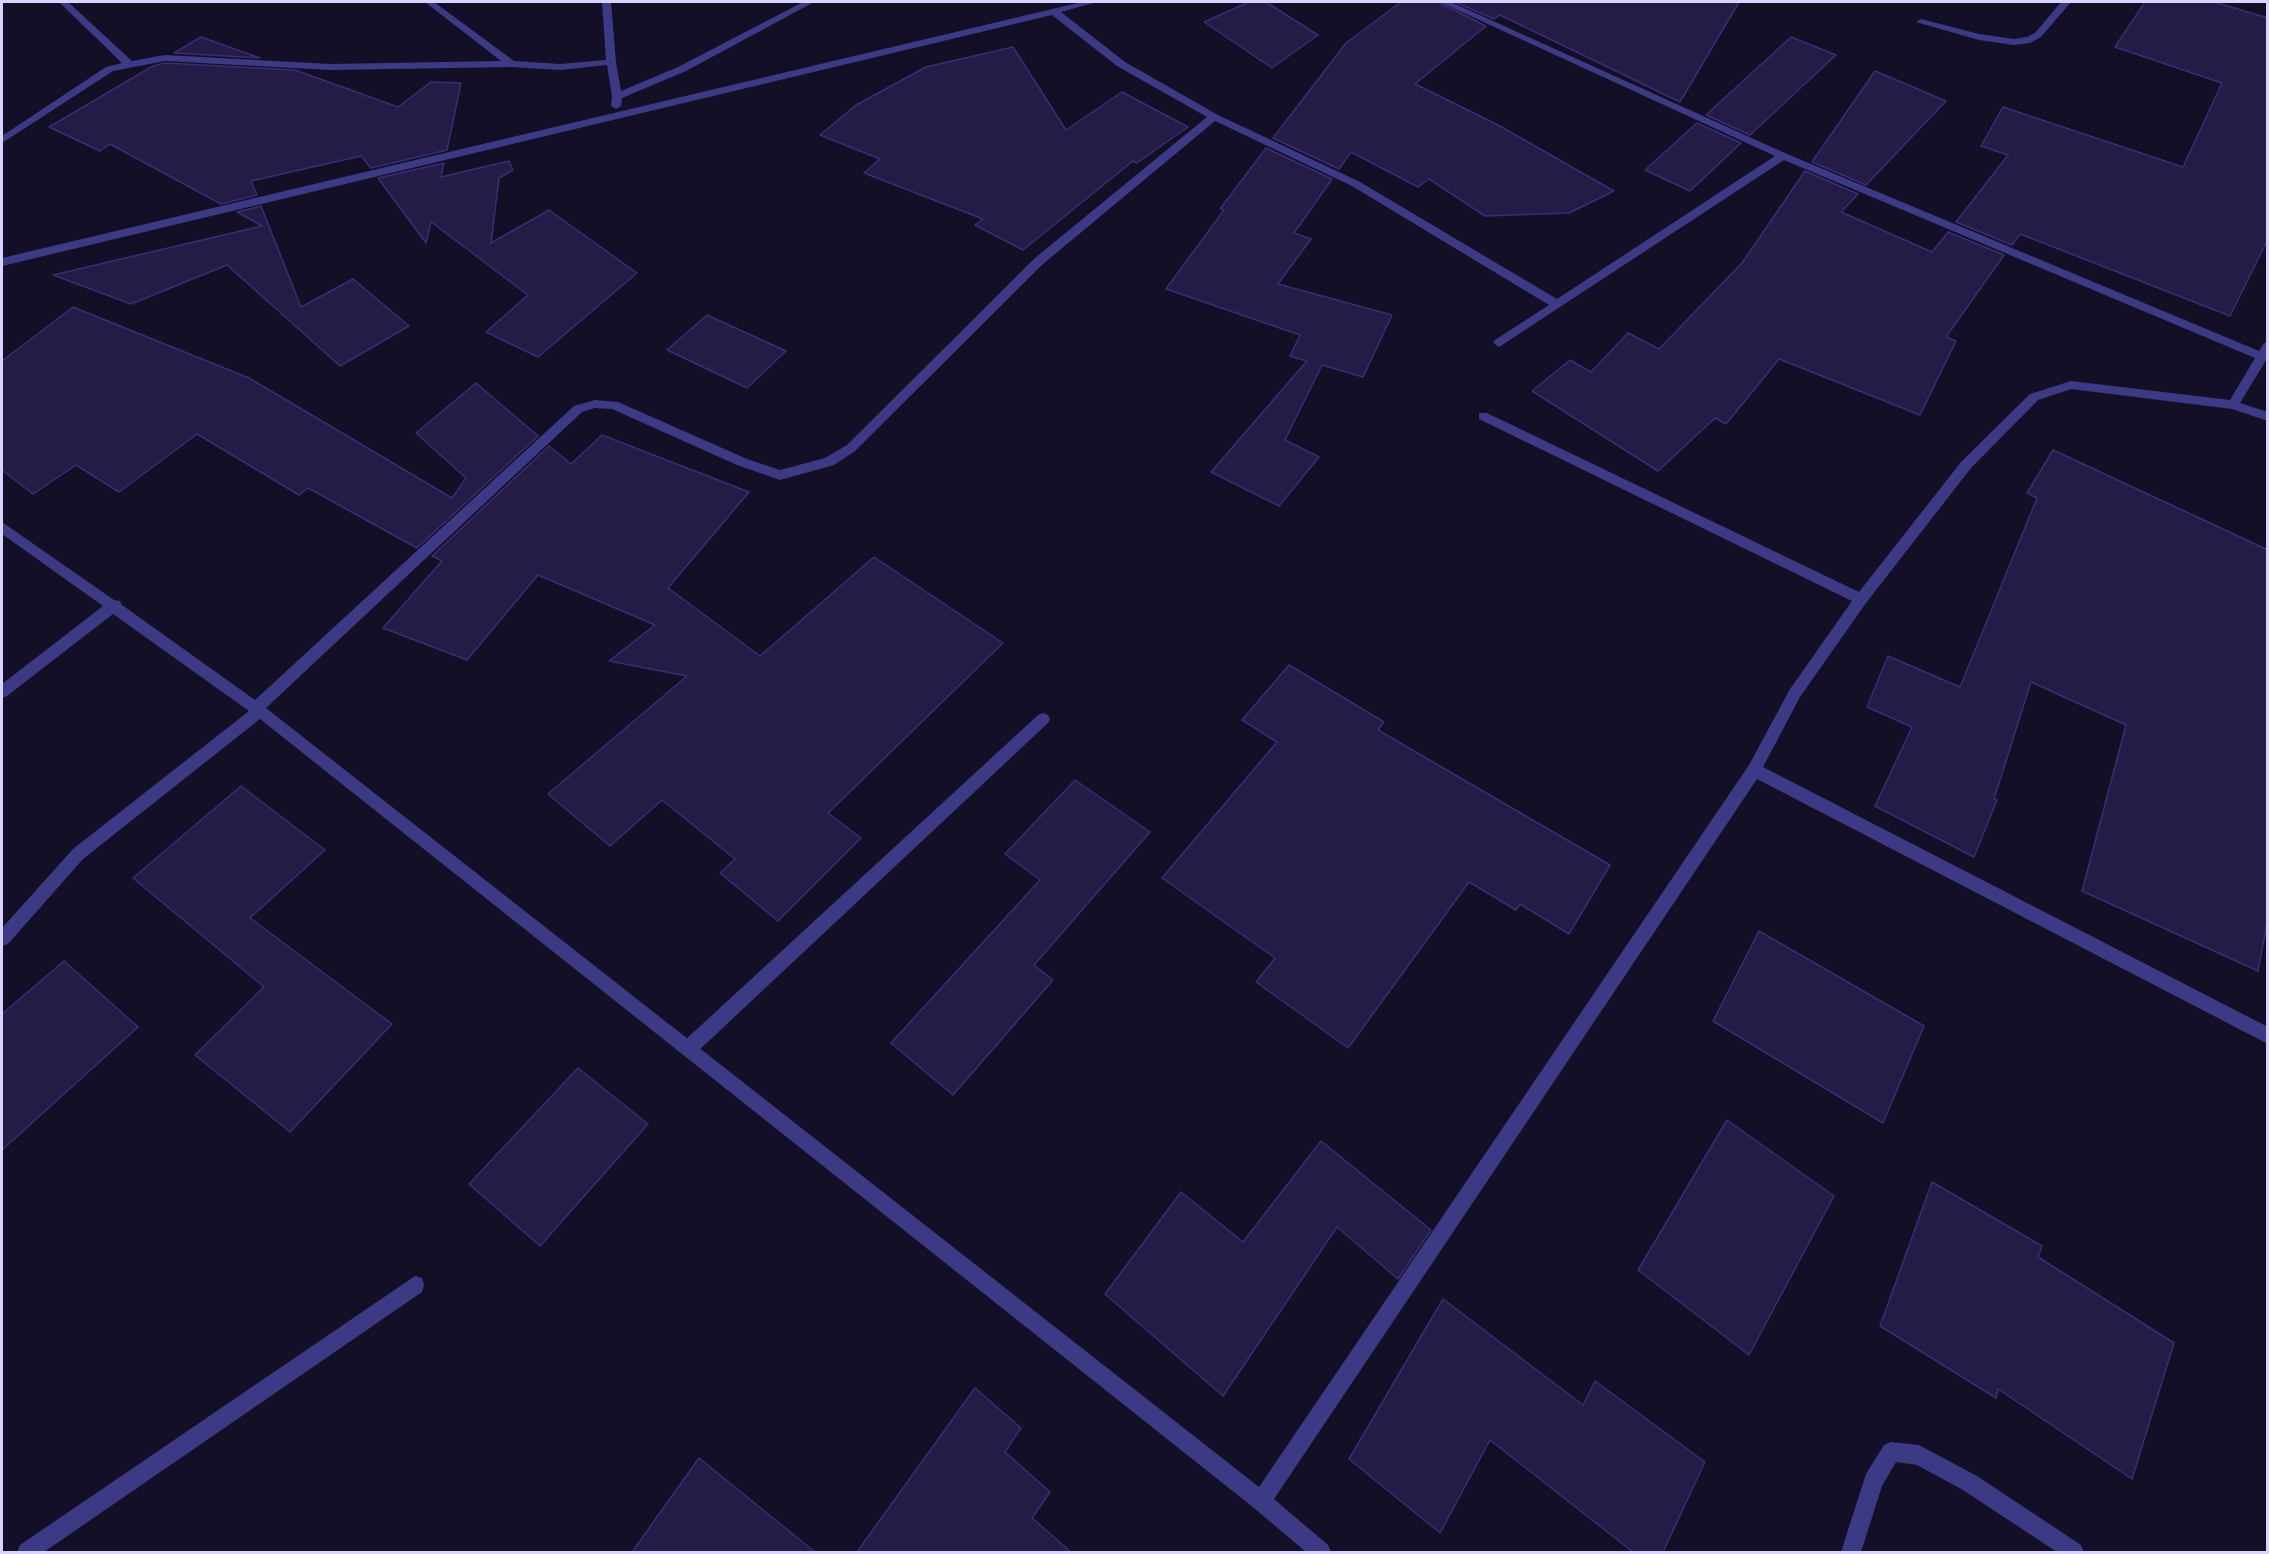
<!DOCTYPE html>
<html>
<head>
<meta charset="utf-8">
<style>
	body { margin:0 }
	#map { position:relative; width:2269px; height:1554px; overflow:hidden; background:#130f26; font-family:"IBM Plex Sans",sans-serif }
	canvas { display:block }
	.frame { position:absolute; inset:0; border:3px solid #d9d4ff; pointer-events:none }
</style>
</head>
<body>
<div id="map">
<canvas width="2269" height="1554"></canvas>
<div class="frame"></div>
</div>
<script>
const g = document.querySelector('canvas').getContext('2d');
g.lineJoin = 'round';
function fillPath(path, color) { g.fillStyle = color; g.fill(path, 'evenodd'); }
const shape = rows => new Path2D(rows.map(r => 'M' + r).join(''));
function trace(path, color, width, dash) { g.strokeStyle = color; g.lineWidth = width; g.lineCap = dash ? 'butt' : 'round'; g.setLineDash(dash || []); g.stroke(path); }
const building = shape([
	[1249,2,1266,2,1318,35,1272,68,1204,22,1249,2],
	[1401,2,1438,2,1486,26,1415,84,1498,125,1614,191,1569,213,1485,216,1429,179,1418,187,1351,152,1339,169,1273,138,1346,43,1401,2],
	[1455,2,1739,2,1680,102,1500,15,1494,19,1455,2],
	[2145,2,2214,2,2268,18,2268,239,2230,316,2020,234,2012,245,1956,222,2008,155,1981,146,2003,107,2183,167,2222,83,2115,47,2145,2],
	[201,37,260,58,174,53,201,37],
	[1791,37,1836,55,1750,135,1706,115,1791,37],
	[1013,47,1066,130,1122,92,1188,127,1137,163,1133,161,1023,250,975,225,983,219,864,173,880,159,820,135,856,105,926,67,1013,47],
	[165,63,295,70,398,107,431,82,461,83,447,150,371,168,361,156,251,181,257,195,221,204,110,144,100,151,49,127,153,66,165,63],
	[1875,71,1946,101,1866,185,1812,162,1875,71],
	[1697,123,1741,143,1690,191,1645,170,1697,123],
	[1266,148,1332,179,1294,233,1311,239,1278,284,1392,315,1363,377,1322,365,1285,440,1319,457,1279,506,1211,472,1307,361,1290,356,1300,335,1166,289,1224,210,1220,209,1266,148],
	[509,161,513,170,499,178,491,243,549,210,637,273,538,357,486,332,528,295,431,222,426,243,378,178,444,163,441,177,509,161],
	[1805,171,1858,194,1841,212,1932,252,1948,232,2004,255,1946,337,1956,341,1920,415,1779,359,1726,424,1715,418,1658,471,1532,391,1570,360,1591,372,1628,333,1659,349,1742,263,1805,171],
	[261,206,301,307,353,279,409,326,340,366,227,265,131,304,53,275,262,226,237,212,261,206],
	[73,307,249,378,452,498,466,478,416,433,476,383,538,436,417,548,308,488,299,495,197,434,119,492,76,465,33,494,2,470,2,361,73,307],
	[707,315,786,351,747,388,667,350,707,315],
	[602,435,749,492,668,588,760,656,874,557,1003,643,828,813,861,838,778,921,720,873,735,859,662,800,610,846,548,794,687,676,609,661,655,625,538,575,467,660,383,628,442,561,432,556,549,446,571,464,602,435],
	[2053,450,2268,550,2268,918,2258,971,2082,891,2126,725,2031,682,1994,799,1997,800,1974,857,1875,806,1912,727,1867,707,1888,656,1960,687,2037,498,2027,493,2053,450],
	[1289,665,1384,722,1378,730,1610,865,1569,934,1520,904,1516,910,1469,882,1348,1048,1256,982,1275,958,1162,878,1277,742,1242,720,1289,665],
	[1075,780,1150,832,1034,965,1053,980,953,1095,891,1043,1040,880,1005,854,1075,780],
	[241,786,325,850,250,918,392,1024,290,1132,195,1055,264,987,133,878,241,786],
	[1759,931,1924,1026,1883,1123,1713,1021,1759,931],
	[64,961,138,1027,2,1150,2,1014,64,961],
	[578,1068,648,1124,540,1246,469,1184,578,1068],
	[1727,1120,1834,1196,1749,1355,1638,1270,1727,1120],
	[1321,1141,1431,1230,1398,1279,1337,1227,1223,1396,1105,1294,1181,1192,1243,1242,1321,1141],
	[1932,1182,2042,1246,2038,1257,2174,1343,2132,1479,1998,1389,1996,1398,1880,1326,1932,1182],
	[1443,1299,1583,1405,1595,1381,1705,1462,1663,1552,1633,1552,1490,1440,1440,1533,1349,1459,1443,1299],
	[975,1388,1021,1428,1005,1452,1050,1492,1032,1518,1071,1552,857,1552,975,1388],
	[699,1458,815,1552,632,1552,699,1458]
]);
fillPath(building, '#241b47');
trace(building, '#3b2d73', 1.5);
fillPath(shape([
	[1043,713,1048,715,1050,719,1048,723,696,1053,690,1055,684,1053,682,1047,684,1041,1038,715,1043,713]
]), '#3d3a85');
fillPath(shape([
	[59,2,68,2,132,61,165,55,330,64,501,61,425,2,434,2,514,61,560,64,606,60,602,2,611,2,616,62,621,91,678,67,803,2,814,2,686,71,622,98,621,106,616,109,611,106,612,96,607,65,560,70,511,67,330,70,165,61,113,71,2,143,2,136,106,67,122,63,59,2],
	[1082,2,1097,2,1061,12,1125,62,1218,115,1360,182,1557,299,1775,156,1440,2,1451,2,1787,154,2259,351,2264,343,2268,342,2268,357,2240,403,2268,412,2268,421,2232,409,2071,389,2038,400,1971,468,1866,603,1800,697,1763,767,2268,1027,2268,1044,1757,779,1274,1499,1328,1545,1331,1552,1306,1552,1254,1508,260,719,83,859,8,944,2,946,2,928,73,849,249,711,113,614,7,696,2,698,2,684,103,606,2,534,2,522,114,600,120,601,122,605,255,700,574,406,595,400,618,402,747,459,780,470,825,458,847,445,1035,258,1207,117,1117,66,1052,15,2,266,2,258,1082,2],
	[1215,121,1352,186,1549,305,1495,340,1493,343,1499,347,1784,160,2255,358,2230,400,2071,381,2030,394,1961,462,1859,592,1487,413,1479,413,1479,419,1852,601,1790,689,1749,765,1259,1487,266,708,582,412,595,408,612,409,737,465,780,480,834,465,855,451,1043,264,1215,121],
	[2061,2,2071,2,2041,37,2030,43,2014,45,1979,40,1916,22,1921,19,1979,34,2014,39,2027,37,2035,33,2061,2],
	[415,1276,422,1278,424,1285,422,1292,44,1552,17,1552,20,1545,415,1276],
	[1891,1442,1919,1445,1977,1476,2081,1545,2084,1552,2057,1552,1963,1490,1917,1465,1896,1462,1882,1486,1861,1552,1841,1552,1866,1474,1884,1445,1891,1442]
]), '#3d3a85');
</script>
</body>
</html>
